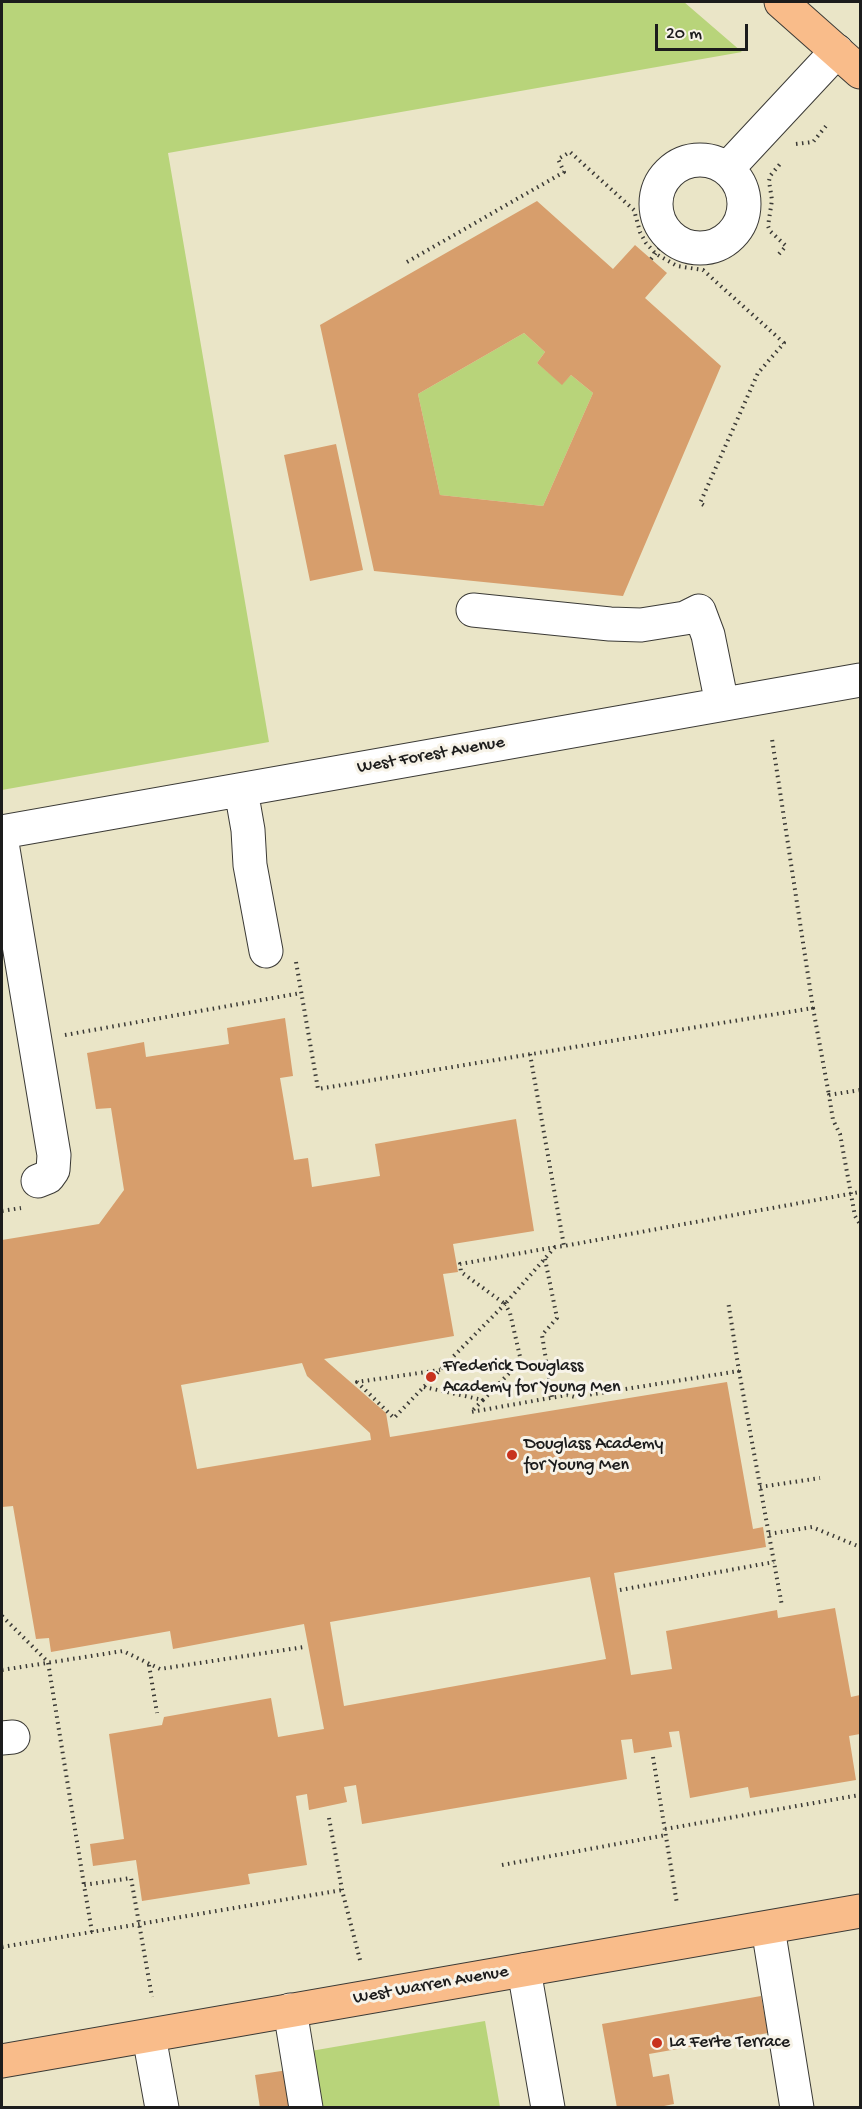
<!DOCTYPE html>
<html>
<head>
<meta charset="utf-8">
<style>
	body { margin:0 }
	#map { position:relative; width:862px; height:2109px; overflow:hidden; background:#eae5c7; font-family:"Gochi Hand",sans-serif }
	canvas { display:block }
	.frame { position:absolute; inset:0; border:3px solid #1c1c1c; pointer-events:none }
	.scale { position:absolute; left:655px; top:24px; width:93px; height:27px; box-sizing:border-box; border:3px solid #1c1c1c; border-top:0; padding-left:8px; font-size:18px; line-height:21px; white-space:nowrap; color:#1c1c1c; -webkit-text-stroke:4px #f7f3e8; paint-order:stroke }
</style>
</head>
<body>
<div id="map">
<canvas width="862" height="2109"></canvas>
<div class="frame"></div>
<div class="scale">20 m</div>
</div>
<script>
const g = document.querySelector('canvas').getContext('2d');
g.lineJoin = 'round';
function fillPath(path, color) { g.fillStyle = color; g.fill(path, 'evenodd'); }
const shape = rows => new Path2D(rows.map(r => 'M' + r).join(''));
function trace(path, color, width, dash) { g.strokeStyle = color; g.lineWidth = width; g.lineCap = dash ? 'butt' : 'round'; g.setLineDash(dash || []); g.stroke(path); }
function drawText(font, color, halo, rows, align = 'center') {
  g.font = font + ' "Gochi Hand",sans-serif'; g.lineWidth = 6; g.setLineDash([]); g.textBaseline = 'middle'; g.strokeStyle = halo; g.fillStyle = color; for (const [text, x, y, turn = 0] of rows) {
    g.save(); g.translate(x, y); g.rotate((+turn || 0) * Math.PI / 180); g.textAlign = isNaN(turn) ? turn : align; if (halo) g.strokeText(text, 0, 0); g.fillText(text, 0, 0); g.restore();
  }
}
fillPath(shape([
	[2,2,684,2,742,52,168,153,269,742,2,790],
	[524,333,545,352,537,363,562,384,571,375,593,393,543,506,440,495,418,394],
	[485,2021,500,2107,314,2107,305,2052]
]), '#b8d47a');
fillPath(shape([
	[537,201,613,269,635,245,667,273,645,298,721,366,623,596,374,571,320,325],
	[524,333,545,352,537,363,562,385,571,375,593,393,543,506,440,495,418,394],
	[336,444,363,570,310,581,284,455],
	[285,1018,293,1076,280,1078,294,1160,308,1158,312,1187,380,1176,375,1144,516,1119,534,1231,453,1244,458,1272,443,1274,454,1336,324,1359,386,1413,390,1437,727,1382,753,1529,763,1527,766,1547,614,1573,631,1675,672,1669,666,1631,777,1610,778,1618,835,1608,851,1697,860,1695,860,1734,849,1736,856,1780,750,1798,748,1787,690,1798,679,1731,669,1732,672,1747,634,1753,632,1739,621,1740,627,1779,362,1824,356,1785,344,1787,347,1802,309,1810,307,1794,296,1796,307,1865,248,1874,250,1884,142,1901,136,1860,93,1866,90,1844,124,1839,109,1734,162,1725,164,1717,271,1698,278,1737,324,1729,304,1624,173,1649,170,1631,51,1652,49,1638,36,1639,13,1506,2,1507,2,1240,99,1224,124,1190,111,1108,96,1109,87,1053,144,1042,146,1057,229,1044,227,1028],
	[302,1363,307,1376,370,1433,371,1440,197,1469,181,1385],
	[590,1577,606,1659,344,1706,330,1622],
	[761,1996,768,2033,649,2054,653,2077,669,2074,674,2104,654,2108,617,2108,602,2024],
	[288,2070,294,2108,260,2108,255,2075]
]), '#d79e6c');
const minor = shape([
	'656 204a44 44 0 1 1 88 0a44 44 0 1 1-88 0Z',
	[727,169,837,51],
	[473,610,610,624,641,625,685,618,699,611,708,635,722,704],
	[241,790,248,830,250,865,266,951],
	[2,832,860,680],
	[2,843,54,1155,53,1170,48,1177,38,1181],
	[2,1738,13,1737],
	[768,1928,797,2108],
	[524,1970,548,2108],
	[290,2010,306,2108],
	[149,2036,162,2108]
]);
const major = shape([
	[781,2,860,72],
	[2,2061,860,1911]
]);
trace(minor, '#3b3a36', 35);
trace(major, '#3b3a36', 35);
trace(shape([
	[796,144,813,142,826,126],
	[779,254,786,246,770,231,768,226,772,200,769,181,770,176,780,164],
	[651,259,659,249],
	[407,262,564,172,558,159,570,152,634,210,640,232,646,243,656,254,677,266,703,270,784,343,758,373,700,503,705,506],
	[296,962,318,1089,813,1008,772,739],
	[813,1008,829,1095],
	[65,1035,301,993],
	[530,1054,564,1246],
	[860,1090,829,1095,833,1120,840,1134,855,1216,860,1224],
	[2,1211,21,1208],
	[555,1247,505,1304,461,1272,460,1264,555,1247,564,1246,860,1192],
	[545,1259,557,1318,542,1335,552,1397],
	[739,1371,782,1606],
	[424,1387,483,1400,521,1361,510,1313,505,1304,440,1370,394,1418,357,1382,440,1370],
	[483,1400,471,1412,567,1395,575,1397,739,1371,728,1301],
	[760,1487,820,1478],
	[769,1534,812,1527,860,1547],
	[620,1590,774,1562],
	[2,1616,48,1662,84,1885],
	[149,1665,157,1713],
	[2,1670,123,1651,160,1669,304,1647],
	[653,1757,677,1904],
	[329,1818,342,1890,360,1960],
	[665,1829,860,1795],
	[502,1865,666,1835],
	[92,1932,84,1885,131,1878,152,1997],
	[2,1947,342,1890]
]), '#3b3a36', 4, [1.5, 4.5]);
trace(minor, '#fff', 33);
trace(major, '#f9bc8a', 33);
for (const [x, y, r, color] of [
	[431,1377,6,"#c8321e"],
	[512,1455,6,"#c8321e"],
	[657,2043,6,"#c8321e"]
]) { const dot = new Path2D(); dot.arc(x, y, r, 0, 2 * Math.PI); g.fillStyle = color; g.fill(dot); trace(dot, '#f7f3e8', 2); }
drawText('18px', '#1c1c1c', '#f7f3e8', [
	["West Forest Avenue",431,756,-10],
	["West Warren Avenue",431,1986,-10]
]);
drawText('18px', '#1c1c1c', '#f7f3e8', [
	["Frederick Douglass",443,1367],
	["Academy for Young Men",443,1388],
	["Douglass Academy",524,1445],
	["for Young Men",524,1466],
	["La Ferte Terrace",669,2043]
], 'left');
</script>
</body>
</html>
